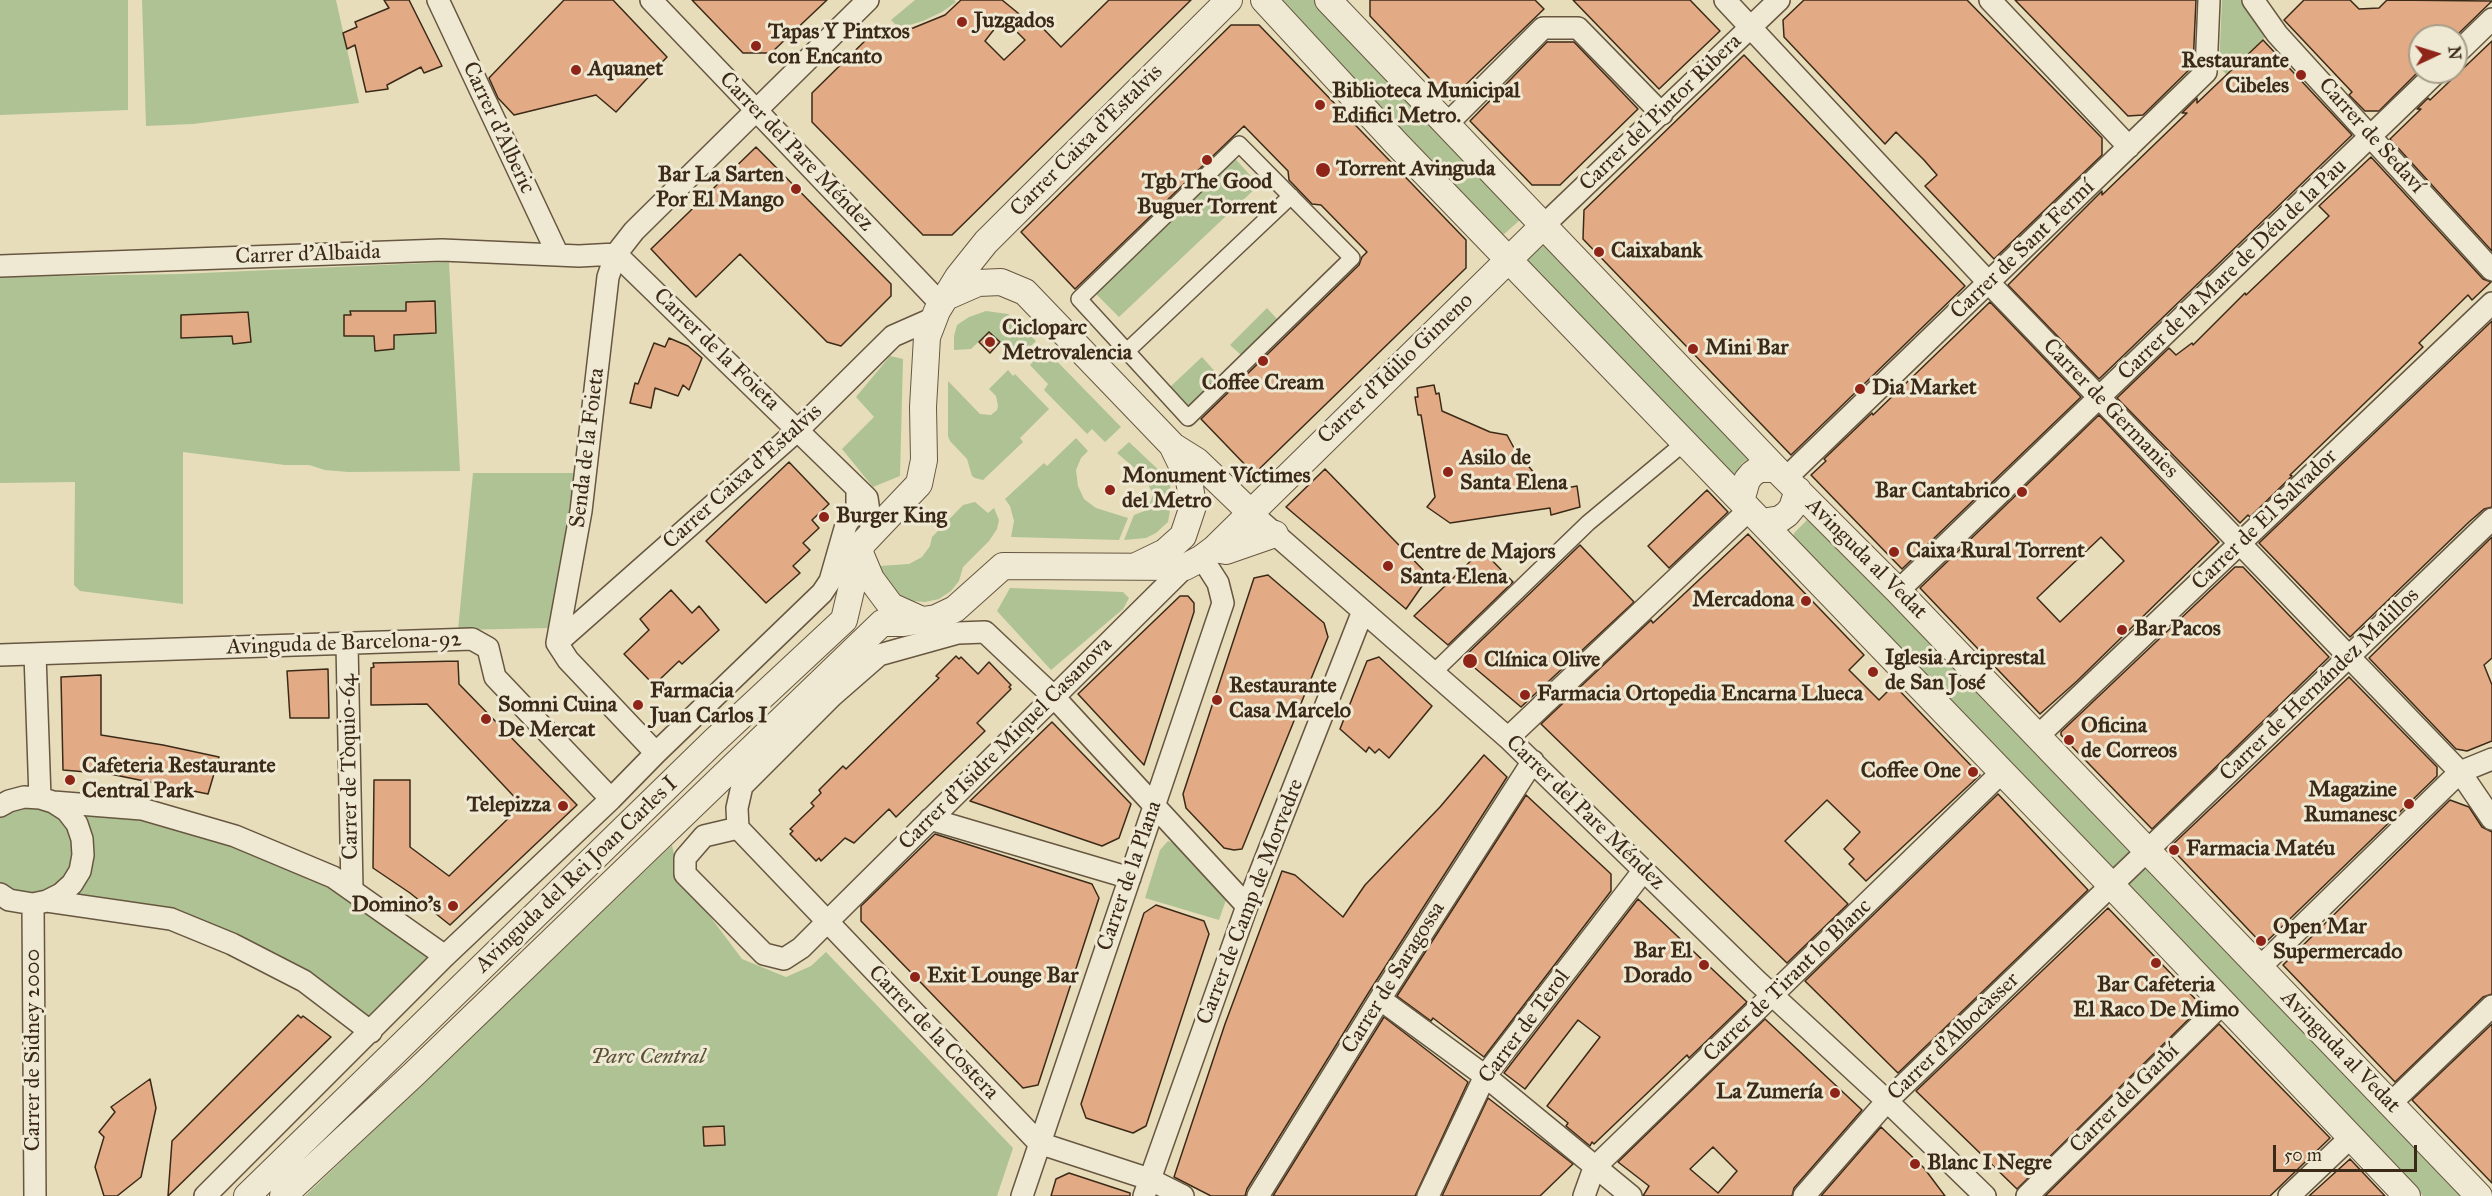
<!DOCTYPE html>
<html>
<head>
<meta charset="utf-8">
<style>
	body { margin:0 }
	#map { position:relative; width:2492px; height:1196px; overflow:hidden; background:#e7ddbb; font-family:"IM FELL Great Primer",serif }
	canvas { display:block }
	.north { position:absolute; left:2408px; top:24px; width:60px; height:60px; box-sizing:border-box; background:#efe9d3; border:2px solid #a79d88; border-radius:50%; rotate:86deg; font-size:16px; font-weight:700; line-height:24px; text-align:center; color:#3c2a18 }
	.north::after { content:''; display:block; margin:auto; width:21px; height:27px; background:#8f2418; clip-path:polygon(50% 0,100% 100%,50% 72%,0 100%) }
	.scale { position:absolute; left:2273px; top:1145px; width:144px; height:27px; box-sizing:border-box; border:3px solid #3c2a18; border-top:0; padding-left:8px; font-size:18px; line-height:21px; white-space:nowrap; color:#3c2a18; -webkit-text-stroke:4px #efe9d3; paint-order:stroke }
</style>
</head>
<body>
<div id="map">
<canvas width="2492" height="1196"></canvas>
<div class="north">N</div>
<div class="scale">50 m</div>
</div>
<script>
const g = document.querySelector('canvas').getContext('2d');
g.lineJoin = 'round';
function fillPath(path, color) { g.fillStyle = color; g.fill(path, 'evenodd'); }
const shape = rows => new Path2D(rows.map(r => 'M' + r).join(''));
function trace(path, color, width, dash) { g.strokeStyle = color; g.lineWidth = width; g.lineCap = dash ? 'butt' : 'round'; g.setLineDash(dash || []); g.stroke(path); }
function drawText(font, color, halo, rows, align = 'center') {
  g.font = font + ' "IM FELL Great Primer",serif'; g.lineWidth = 6; g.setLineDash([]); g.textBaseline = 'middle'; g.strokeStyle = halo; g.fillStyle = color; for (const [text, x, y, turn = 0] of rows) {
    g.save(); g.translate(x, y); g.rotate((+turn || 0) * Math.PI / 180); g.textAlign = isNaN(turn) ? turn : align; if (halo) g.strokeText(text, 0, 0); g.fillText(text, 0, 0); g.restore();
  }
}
fillPath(shape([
	[0,0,128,0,128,110,0,115],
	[142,0,336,0,359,103,193,124,146,126],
	[915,0,954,0,956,2,942,12,923,21,899,28,891,20],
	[1274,0,1315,0,1521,215,1520,220,1503,235],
	[2222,0,2244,0,2262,22,2262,31,2266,36,2227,75,2219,67],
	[1230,153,1259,185,1119,317,1090,288],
	[1546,243,1751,457,1742,463,1735,474,1732,475,1527,263,1529,257],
	[449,262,460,471,348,472,325,470,309,465,285,465,183,452,183,604,80,591,74,585,75,482,0,483,0,277,180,274],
	[1267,308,1278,320,1242,356,1230,345],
	[986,311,1008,314,1036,341,1019,358,989,332,971,349,954,350,954,336,957,325,969,317],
	[1045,349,1121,427,1105,442,1092,429,1087,434,1044,390,1048,384,1030,365],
	[890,356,903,359,900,476,873,487,842,449,874,417,856,397],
	[1202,357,1220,377,1189,407,1170,387],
	[1008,370,1013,376,1015,374,1049,409,1020,438,1023,442,983,480,975,478,972,476,967,459,950,441,948,436,948,381,980,414,991,415,997,410,998,406,996,396,989,389],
	[1076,438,1088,451,1081,458,1076,470,1078,486,1084,499,1096,508,1128,518,1119,540,1011,537,1014,521,1010,506,1005,499,1044,463,1047,466],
	[1129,442,1164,475,1170,485,1172,499,1168,522,1156,533,1146,538,1124,540,1134,515,1147,510,1153,495,1145,477,1117,453],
	[473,473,574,473,564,549,548,628,458,630],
	[975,502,988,513,994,508,999,520,997,529,989,541,963,567,959,581,951,591,939,599,925,602,912,601,900,597,890,588,875,569,879,566,909,564,922,557,930,546,932,537,963,505],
	[1809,518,1815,518,2131,851,2112,870,1793,540,1794,533],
	[1010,588,1123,592,1129,598,1123,609,1051,670,997,611],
	[0,802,142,809,333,877,443,953,371,1032,204,933,0,901],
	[1168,841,1177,844,1226,900,1219,920,1145,898,1160,850],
	[672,845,679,875,742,959,786,977,811,966,826,952,1013,1148,997,1196,305,1196],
	[2148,867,2467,1196,2423,1196,2128,889,2129,884]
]), '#afc294');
const building = shape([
	[384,0,409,0,442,66,424,73,421,67,387,85,388,89,366,92,355,45,347,49,343,33,357,27,355,22,389,8,384,0],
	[564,0,613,0,667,57,616,112,596,95,514,115,498,98,489,78,564,0],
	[692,0,827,0,771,53,743,53,692,0],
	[961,0,1002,0,1029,22,1033,18,1061,47,1109,0,1191,0,952,235,923,235,812,122,812,93,874,32,887,32,913,28,945,15,961,0],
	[1003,18,1025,40,1004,60,985,41,1003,18],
	[1370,0,1535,0,1544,9,1450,100,1370,16,1370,0],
	[1573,0,1690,0,1720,31,1659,89,1573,0],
	[1804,0,1967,0,2102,138,2102,155,1994,259,1925,186,1937,175,1924,160,1896,132,1885,144,1784,37,1783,20,1804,0],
	[2015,0,2196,0,2193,66,2143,115,2128,116,2015,0],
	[2304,0,2350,0,2359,9,2379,8,2387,0,2492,1,2456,36,2420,36,2420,70,2379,111,2365,111,2349,95,2352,92,2284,20,2304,0],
	[1231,25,1259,25,1466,240,1466,268,1254,474,1201,419,1359,265,1362,257,1367,252,1321,205,1312,204,1289,180,1288,171,1244,126,1075,289,1021,232,1231,25],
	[2263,40,2352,135,2099,379,2008,285,2102,191,2102,195,2187,113,2182,113,2197,98,2197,103,2263,40],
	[2492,41,2492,251,2390,139,2421,109,2417,109,2428,98,2430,100,2492,41],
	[1547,42,1574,42,1638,109,1560,185,1532,185,1470,121,1547,42],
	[1744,55,1965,286,1791,455,1583,239,1584,210,1744,55],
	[756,147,891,284,891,296,841,346,827,342,740,254,696,297,651,249,756,147],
	[2371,157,2483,279,2491,282,2472,300,2468,295,2419,343,2423,347,2290,475,2292,476,2250,517,2248,515,2240,523,2117,398,2169,348,2176,355,2192,343,2193,345,2245,293,2246,295,2329,216,2319,206,2371,157],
	[435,301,436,333,394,335,394,349,375,351,374,336,344,336,344,315,351,315,350,311,406,311,406,302,435,301],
	[1990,302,2081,397,1902,569,1811,475,1826,461,1824,459,1872,413,1873,415,1990,302],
	[248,312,251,342,233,344,232,336,181,338,181,315,248,312],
	[2492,321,2492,507,2484,509,2469,522,2350,637,2259,543,2492,321],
	[989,332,1000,342,990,353,979,342,989,332],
	[669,338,688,346,702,358,689,390,683,385,678,396,655,388,651,408,630,403,635,383,638,384,654,343,665,347,669,338],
	[1434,385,1436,394,1439,393,1442,411,1490,432,1507,435,1514,448,1546,488,1565,485,1566,488,1577,486,1580,507,1551,515,1550,508,1450,523,1427,507,1435,497,1421,415,1418,415,1415,397,1418,397,1417,388,1434,385],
	[2099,415,2219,542,2077,681,2040,714,1920,588,2099,415],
	[2101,537,2124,561,2060,622,2037,598,2101,537],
	[789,462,829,504,812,520,819,528,803,543,810,550,793,566,800,573,766,603,706,541,789,462],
	[1325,469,1429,576,1406,609,1286,507,1325,469],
	[1707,490,1728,512,1669,568,1648,546,1707,490],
	[1748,534,1864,655,1849,670,1879,700,1894,685,1980,775,1866,881,1849,864,1854,859,1844,849,1860,832,1827,800,1785,841,1848,904,1787,963,1541,724,1651,620,1653,623,1748,534],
	[2492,537,2492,658,2484,665,2492,685,2492,741,2467,751,2456,749,2369,658,2492,537],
	[1580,545,1634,602,1521,707,1463,658,1580,545],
	[1482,550,1513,582,1448,645,1414,616,1482,550],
	[2235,567,2243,567,2329,657,2152,829,2061,735,2061,732,2235,567],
	[1268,575,1324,623,1328,637,1242,849,1234,850,1224,848,1186,808,1183,794,1254,578,1268,575],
	[671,590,692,613,699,606,719,630,682,664,679,661,654,685,624,654,649,630,640,619,671,590],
	[1180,596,1188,596,1194,603,1194,612,1144,765,1078,694,1180,596],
	[956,656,959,659,961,657,978,674,989,662,1011,685,1009,687,1011,689,977,723,985,731,896,817,889,809,854,843,845,838,821,861,819,858,816,861,790,834,793,831,790,829,814,806,811,803,821,793,819,790,843,766,846,769,939,678,936,676,956,656],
	[1379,657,1432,706,1389,758,1379,749,1375,753,1369,747,1366,752,1340,729,1367,661,1379,657],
	[458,661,459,684,577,805,450,925,410,893,373,868,374,780,410,780,410,847,449,876,522,805,427,704,371,705,371,668,374,667,373,663,458,661],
	[328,669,329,718,290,718,287,671,328,669],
	[101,675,101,735,163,745,219,757,208,794,110,774,63,770,61,677,101,675],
	[2349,677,2437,767,2437,776,2263,945,2170,847,2349,677],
	[1052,722,1131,804,1119,838,1102,846,970,801,1052,722],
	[1484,755,1507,777,1369,992,1247,1189,1245,1196,1211,1196,1174,1177,1225,1024,1282,871,1295,875,1343,917,1365,885,1440,807,1484,755],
	[1998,794,2088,890,1898,1073,1805,981,1998,794],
	[1526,795,1611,874,1611,891,1484,1057,1433,1018,1431,1021,1397,996,1526,795],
	[2450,800,2469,807,2482,827,2492,832,2492,994,2483,997,2395,1082,2283,965,2450,800],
	[935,834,1092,884,1099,898,1038,1085,1023,1088,861,921,861,906,935,834],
	[1638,899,1747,1002,1689,1058,1687,1055,1594,1144,1592,1142,1590,1146,1566,1126,1568,1123,1547,1106,1600,1037,1578,1020,1525,1089,1504,1073,1638,899],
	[1156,905,1204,921,1209,934,1146,1126,1133,1133,1086,1118,1081,1104,1144,913,1156,905],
	[2108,908,2202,1006,2017,1189,1916,1091,2108,908],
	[298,1015,301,1018,303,1016,331,1037,168,1196,172,1141,298,1015],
	[1384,1017,1468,1082,1415,1196,1273,1196,1384,1017],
	[1765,1019,1862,1110,1794,1188,1792,1196,1643,1196,1649,1186,1618,1162,1765,1019],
	[1713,1147,1737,1171,1718,1193,1690,1169,1713,1147],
	[2219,1024,2330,1138,2270,1196,2045,1196,2219,1024],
	[2492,1024,2492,1183,2412,1100,2492,1024],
	[150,1079,156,1108,141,1177,117,1196,104,1196,95,1167,104,1137,99,1132,115,1112,111,1107,150,1079],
	[1488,1098,1573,1164,1540,1196,1442,1196,1488,1098],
	[724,1126,725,1145,704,1146,703,1127,724,1126],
	[1881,1127,1924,1168,1945,1196,1821,1196,1881,1127],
	[2350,1159,2385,1196,2309,1196,2350,1159],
	[1069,1173,1130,1193,1130,1196,1051,1196,1056,1179,1069,1173]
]);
fillPath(building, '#e3ab85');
trace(building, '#3c2a18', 1.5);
const pedestrian = shape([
	[1239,144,1352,258,1188,418,1079,299,1239,144],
	[1127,351,1291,196],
	[1434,672,1588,523,1684,443]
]);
const minor = shape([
	[438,0,558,255],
	[651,0,941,304],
	[1725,0,1989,283,2460,772,2492,819],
	[1990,0,2129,147],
	[2253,0,2277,34,2492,270],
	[2456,54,2492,19],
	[1446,125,1543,28,1578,28,1662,114],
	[1543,226,1779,0],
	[616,254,867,498,872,533],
	[0,266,442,250,579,256,616,254],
	[1786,478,2206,72,2209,0],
	[1250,512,1508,738,1757,981,1887,1101,1985,1196],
	[1898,591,2437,72],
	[557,643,581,511,608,277,616,254,634,231,868,0],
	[557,643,798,430,893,336,934,318],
	[557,643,568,660,656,753],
	[347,644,352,889],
	[35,654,40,798],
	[0,655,472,639,488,648,495,677,611,799],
	[2038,736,2492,303],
	[1508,738,1750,509],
	[53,802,142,809,235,836,333,877,445,956],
	[0,806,9,801,24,797,40,798,53,802,67,811,77,824,82,839,83,855,80,871,72,884,61,894,47,901,33,904,9,900,0,894],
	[930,819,1130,878],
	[738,828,704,836,685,858,685,874,764,954,784,959,801,948,827,922,1185,567],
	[738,828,737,808,742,786,832,696,879,655,958,633,985,632,1054,697,1247,906],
	[738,828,1039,1143,1149,1179,1183,1196],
	[47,901,171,919,232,944,304,981,371,1032],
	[33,904,35,1196],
	[2259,968,2460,772,2492,759],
	[1380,999,1485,1076,1631,1196],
	[2390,1104,2492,1006],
	[205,1196,445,956,611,799,656,753,822,593,830,581,846,525,857,508,857,489],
	[1022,1196,1223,603,1218,583,1202,558],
	[1144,1196,1247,906,1363,611],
	[1258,1196,1380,999,1533,761],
	[1428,1196,1485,1076,1644,870],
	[1584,1196,1594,1168,2002,772],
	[1804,1196,1887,1101,2492,519],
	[2027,1196,2223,1003],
	[2289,1196,2351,1137]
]);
const tertiary = shape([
	[1264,0,1396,143,2112,886,2407,1196],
	[1328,0,1776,469,1898,591,2479,1196],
	[946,297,978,283,1001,282,1025,292,1172,445,1189,480,1193,506,1183,536,1165,552,1138,565],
	[1173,446,1197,461,1250,512],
	[1741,501,1747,480,1752,474,1759,469,1776,469],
	[1762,522,1780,519,1787,514,1792,508,1798,490],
	[1214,549,1226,551,1275,534],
	[860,553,871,579,891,606,922,620],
	[247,1196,713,742,844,620,862,544,919,484,924,460,923,407,927,337,937,311,958,277,986,242,1229,0],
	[283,1196,414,1074,882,623,904,623,936,618,955,609,1003,566,1185,567,1202,558,1214,549,1543,226]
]);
trace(pedestrian, '#675741', 18);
trace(minor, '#675741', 24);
trace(tertiary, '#675741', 28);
trace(pedestrian, '#efe9d3', 15);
trace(minor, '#efe9d3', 21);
trace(tertiary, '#efe9d3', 26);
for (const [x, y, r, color] of [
	[962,22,6,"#8f2418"],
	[756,46,6,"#8f2418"],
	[576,70,6,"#8f2418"],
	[2301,75,6,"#8f2418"],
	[1320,105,6,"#8f2418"],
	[1207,160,6,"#8f2418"],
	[1323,170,8,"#8f2418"],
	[796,189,6,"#8f2418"],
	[1599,252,6,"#8f2418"],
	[990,342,6,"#8f2418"],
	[1693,349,6,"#8f2418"],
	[1263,361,6,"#8f2418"],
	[1860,389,6,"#8f2418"],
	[1448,472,6,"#8f2418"],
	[1110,490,6,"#8f2418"],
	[2022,492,6,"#8f2418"],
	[824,517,6,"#8f2418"],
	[1894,552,6,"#8f2418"],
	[1388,566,6,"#8f2418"],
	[1806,601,6,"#8f2418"],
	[2122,630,6,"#8f2418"],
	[1470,661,8,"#8f2418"],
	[1873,672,6,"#8f2418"],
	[1525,695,6,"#8f2418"],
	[1217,700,6,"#8f2418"],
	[638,705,6,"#8f2418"],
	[486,719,6,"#8f2418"],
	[2069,740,6,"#8f2418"],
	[1973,772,6,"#8f2418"],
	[70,780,6,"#8f2418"],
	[2409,804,6,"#8f2418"],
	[563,806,6,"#8f2418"],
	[2174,850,6,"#8f2418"],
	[453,906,6,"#8f2418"],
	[2261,941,6,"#8f2418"],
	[2156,963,6,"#8f2418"],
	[1704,965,6,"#8f2418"],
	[915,977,6,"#8f2418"],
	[1835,1093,6,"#8f2418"],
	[1915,1164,6,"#8f2418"]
]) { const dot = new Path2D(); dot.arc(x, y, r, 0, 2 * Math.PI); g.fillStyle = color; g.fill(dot); trace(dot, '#efe9d3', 2); }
drawText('bold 22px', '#3c2a18', '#efe9d3', [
	["Juzgados",974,22],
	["Tapas Y Pintxos",768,33],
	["con Encanto",768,58],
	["Restaurante",2289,62,"right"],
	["Cibeles",2289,87,"right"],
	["Aquanet",588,70],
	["Biblioteca Municipal",1332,92],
	["Edifici Metro.",1332,117],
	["Torrent Avinguda",1336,170],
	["Bar La Sarten",784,176,"right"],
	["Por El Mango",784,201,"right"],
	["Tgb The Good",1207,183,"center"],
	["Buguer Torrent",1207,208,"center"],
	["Caixabank",1611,252],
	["Cicloparc",1002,329],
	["Metrovalencia",1002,354],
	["Mini Bar",1705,349],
	["Coffee Cream",1263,384,"center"],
	["Dia Market",1872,389],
	["Asilo de",1460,459],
	["Santa Elena",1460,484],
	["Monument Víctimes",1122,477],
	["del Metro",1122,502],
	["Bar Cantabrico",2010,492,"right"],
	["Burger King",836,517],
	["Caixa Rural Torrent",1906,552],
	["Centre de Majors",1400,553],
	["Santa Elena",1400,578],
	["Mercadona",1794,601,"right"],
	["Bar Pacos",2134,630],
	["Iglesia Arciprestal",1885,659],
	["de San José",1885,684],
	["Clínica Olive",1484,661],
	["Restaurante",1229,687],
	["Casa Marcelo",1229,712],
	["Farmacia",650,692],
	["Juan Carlos I",650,717],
	["Farmacia Ortopedia Encarna Llueca",1537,695],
	["Somni Cuina",498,706],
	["De Mercat",498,731],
	["Oficina",2081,727],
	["de Correos",2081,752],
	["Cafeteria Restaurante",82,767],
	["Central Park",82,792],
	["Coffee One",1961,772,"right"],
	["Magazine",2397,791,"right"],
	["Rumanesc",2397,816,"right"],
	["Telepizza",551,806,"right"],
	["Farmacia Matéu",2186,850],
	["Domino's",441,906,"right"],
	["Open Mar",2273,928],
	["Supermercado",2273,953],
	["Bar El",1692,952,"right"],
	["Dorado",1692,977,"right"],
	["Exit Lounge Bar",927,977],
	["Bar Cafeteria",2156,986,"center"],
	["El Raco De Mimo",2156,1011,"center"],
	["La Zumería",1823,1093,"right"],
	["Blanc I Negre",1927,1164]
], 'left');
drawText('22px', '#3c2a18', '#efe9d3', [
	["Carrer del Pintor Ribera",1661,113,-44],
	["Carrer d'Alberic",498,128,65],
	["Carrer de Sedaví",2371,136,48],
	["Carrer Caixa d'Estalvis",1087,141,-45],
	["Carrer del Pare Méndez",796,152,46],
	["Carrer de Sant Fermí",2023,250,-44],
	["Carrer d'Albaida",308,255,-2],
	["Carrer de la Mare de Déu de la Pau",2233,270,-44],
	["Carrer de la Foieta",716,350,44],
	["Carrer d'Idilio Gimeno",1396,369,-44],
	["Carrer de Germanies",2110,409,46],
	["Senda de la Foieta",588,448,-83],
	["Carrer Caixa d'Estalvis",743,477,-42],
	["Carrer de El Salvador",2265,520,-44],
	["Avinguda al Vedat",1866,559,45],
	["Avinguda de Barcelona-92",344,644,-2],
	["Carrer de Hernández Malillos",2320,685,-44],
	["Carrer d'Isidre Miquel Casanova",1006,744,-45],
	["Carrer de Tòquio-64",350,767,-91],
	["Carrer del Pare Méndez",1585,813,44],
	["Avinguda del Rei Joan Carles I",577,875,-44],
	["Carrer de la Plana",1130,876,-71],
	["Carrer de Camp de Morvedre",1251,902,-69],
	["Carrer de Saragossa",1394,978,-58],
	["Carrer de Tirant lo Blanc",1788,981,-44],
	["Carrer de Terol",1525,1027,-53],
	["Carrer de la Costera",933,1033,46],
	["Carrer d'Albocàsser",1954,1037,-44],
	["Carrer de Sidney 2000",34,1050,-90],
	["Avinguda al Vedat",2340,1052,46],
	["Carrer del Garbí",2125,1099,-45]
]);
drawText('italic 22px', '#595037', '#efe9d3', [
	["Parc Central",648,1058]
]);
</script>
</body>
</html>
